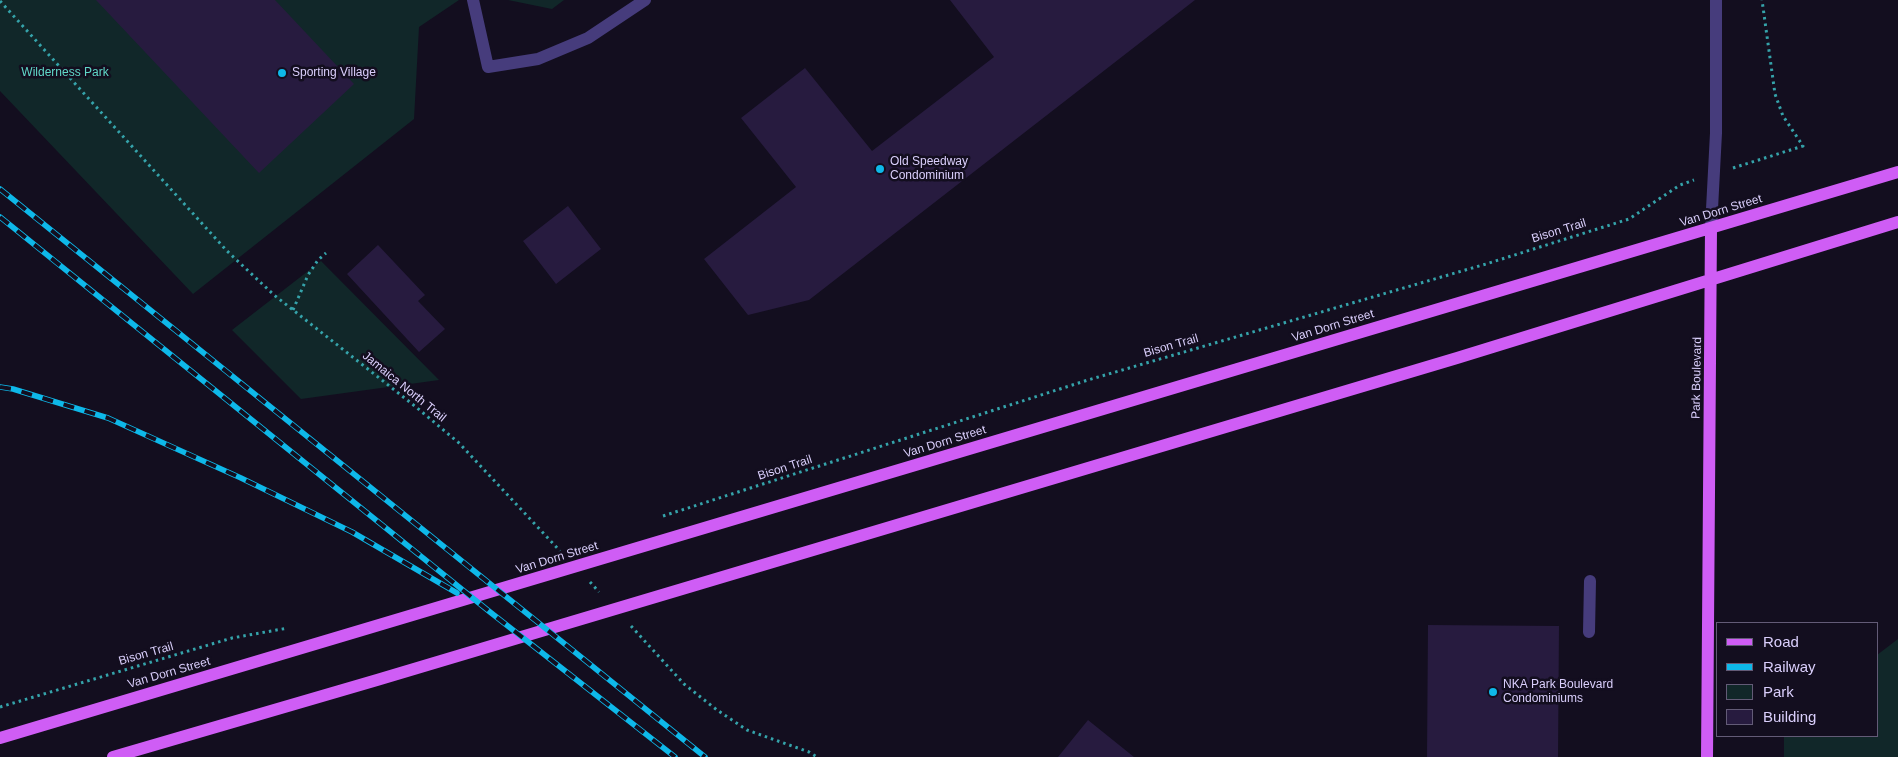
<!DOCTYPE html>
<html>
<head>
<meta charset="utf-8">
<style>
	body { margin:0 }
	#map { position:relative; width:1898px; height:757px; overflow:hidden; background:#130e1f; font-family:Helvetica,sans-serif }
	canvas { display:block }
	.legend { position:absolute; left:1716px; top:622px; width:162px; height:115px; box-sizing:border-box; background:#130e1f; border:1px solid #635b77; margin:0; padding:6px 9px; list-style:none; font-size:15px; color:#dacffc }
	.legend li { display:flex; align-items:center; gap:10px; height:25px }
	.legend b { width:25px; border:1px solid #635b77 }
</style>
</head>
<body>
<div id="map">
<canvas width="1898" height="757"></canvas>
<ul class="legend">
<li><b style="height:6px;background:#cf5df5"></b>Road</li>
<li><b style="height:6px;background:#0eb8e9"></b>Railway</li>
<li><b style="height:14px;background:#112729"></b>Park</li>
<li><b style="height:14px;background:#271b3f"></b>Building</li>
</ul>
</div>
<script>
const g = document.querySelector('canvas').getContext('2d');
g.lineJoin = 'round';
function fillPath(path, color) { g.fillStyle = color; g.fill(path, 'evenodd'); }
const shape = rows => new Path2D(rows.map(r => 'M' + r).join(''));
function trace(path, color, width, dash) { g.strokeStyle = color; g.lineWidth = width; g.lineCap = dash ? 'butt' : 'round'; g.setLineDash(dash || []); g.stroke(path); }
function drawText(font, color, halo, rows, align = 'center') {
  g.font = font + ' Helvetica,sans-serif'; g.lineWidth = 5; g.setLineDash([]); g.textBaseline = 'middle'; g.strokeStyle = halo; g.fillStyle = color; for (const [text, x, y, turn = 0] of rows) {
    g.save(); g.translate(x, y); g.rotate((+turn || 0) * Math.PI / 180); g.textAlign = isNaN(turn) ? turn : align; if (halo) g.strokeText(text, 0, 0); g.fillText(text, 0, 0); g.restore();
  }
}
fillPath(shape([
	[0,0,459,0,419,27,414,119,193,294,0,91],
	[508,0,564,0,552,9],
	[321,261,439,380,301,399,232,330],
	[1898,639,1898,757,1784,757,1784,736,1877,736,1877,655]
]), '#112729');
fillPath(shape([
	[96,0,275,0,354,84,259,173],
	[950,0,1195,0,809,300,748,315,704,259,796,187,741,118,805,68,872,151,994,57],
	[568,206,601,249,556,284,523,241],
	[378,245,425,295,418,301,445,329,419,352,347,274],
	[1428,625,1559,626,1558,757,1427,757],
	[1088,720,1134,757,1058,757]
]), '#271b3f');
trace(shape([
	[0,1,227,251,274,295,416,407,459,443,560,551],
	[1733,168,1803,146,1783,116,1775,94,1762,0],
	[293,310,308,275,318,260,326,253],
	[663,516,1088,380,1486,264,1629,219,1680,185,1694,180],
	[590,582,599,592],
	[631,626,684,684,717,710,747,730,809,752,817,757],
	[0,707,232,638,288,628]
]), '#35a3aa', 3, [2.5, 4]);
trace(shape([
	[473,0,488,67,538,59,588,38,645,0],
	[1711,228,1716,133,1716,0],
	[1589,632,1590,581]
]), '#463c7c', 12);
trace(shape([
	[0,738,1898,172],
	[113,757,377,680,1457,358,1898,222],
	[1707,757,1711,228]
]), '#cf5df5', 12);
const rail = shape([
	[0,189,705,757],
	[0,217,490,612,675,757],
	[0,387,13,389,108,418,241,478,352,532,457,593]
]);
trace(rail, '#0eb8e9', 5.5);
trace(rail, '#130e1f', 4, [11]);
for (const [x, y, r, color] of [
	[282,73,5,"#0eb8e9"],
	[880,169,5,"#0eb8e9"],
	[1493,692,5,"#0eb8e9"]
]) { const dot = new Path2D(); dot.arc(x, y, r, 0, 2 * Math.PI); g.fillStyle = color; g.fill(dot); trace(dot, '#130e1f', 2); }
drawText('12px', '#60d7c8', '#130e1f', [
	["Wilderness Park",65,73]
]);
drawText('12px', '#dacffc', '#130e1f', [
	["Sporting Village",292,73],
	["Old Speedway",890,162],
	["Condominium",890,176],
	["NKA Park Boulevard",1503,685],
	["Condominiums",1503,699]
], 'left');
drawText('12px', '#dacffc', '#130e1f', [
	["Van Dorn Street",1721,211,-17],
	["Bison Trail",1559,231,-17],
	["Van Dorn Street",1333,326,-17],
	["Bison Trail",1171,346,-16],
	["Park Boulevard",1697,378,-89],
	["Jamaica North Trail",404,387,39],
	["Van Dorn Street",945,442,-17],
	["Bison Trail",785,468,-18],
	["Van Dorn Street",557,558,-17],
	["Bison Trail",146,654,-16],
	["Van Dorn Street",169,673,-16]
]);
</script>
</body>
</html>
